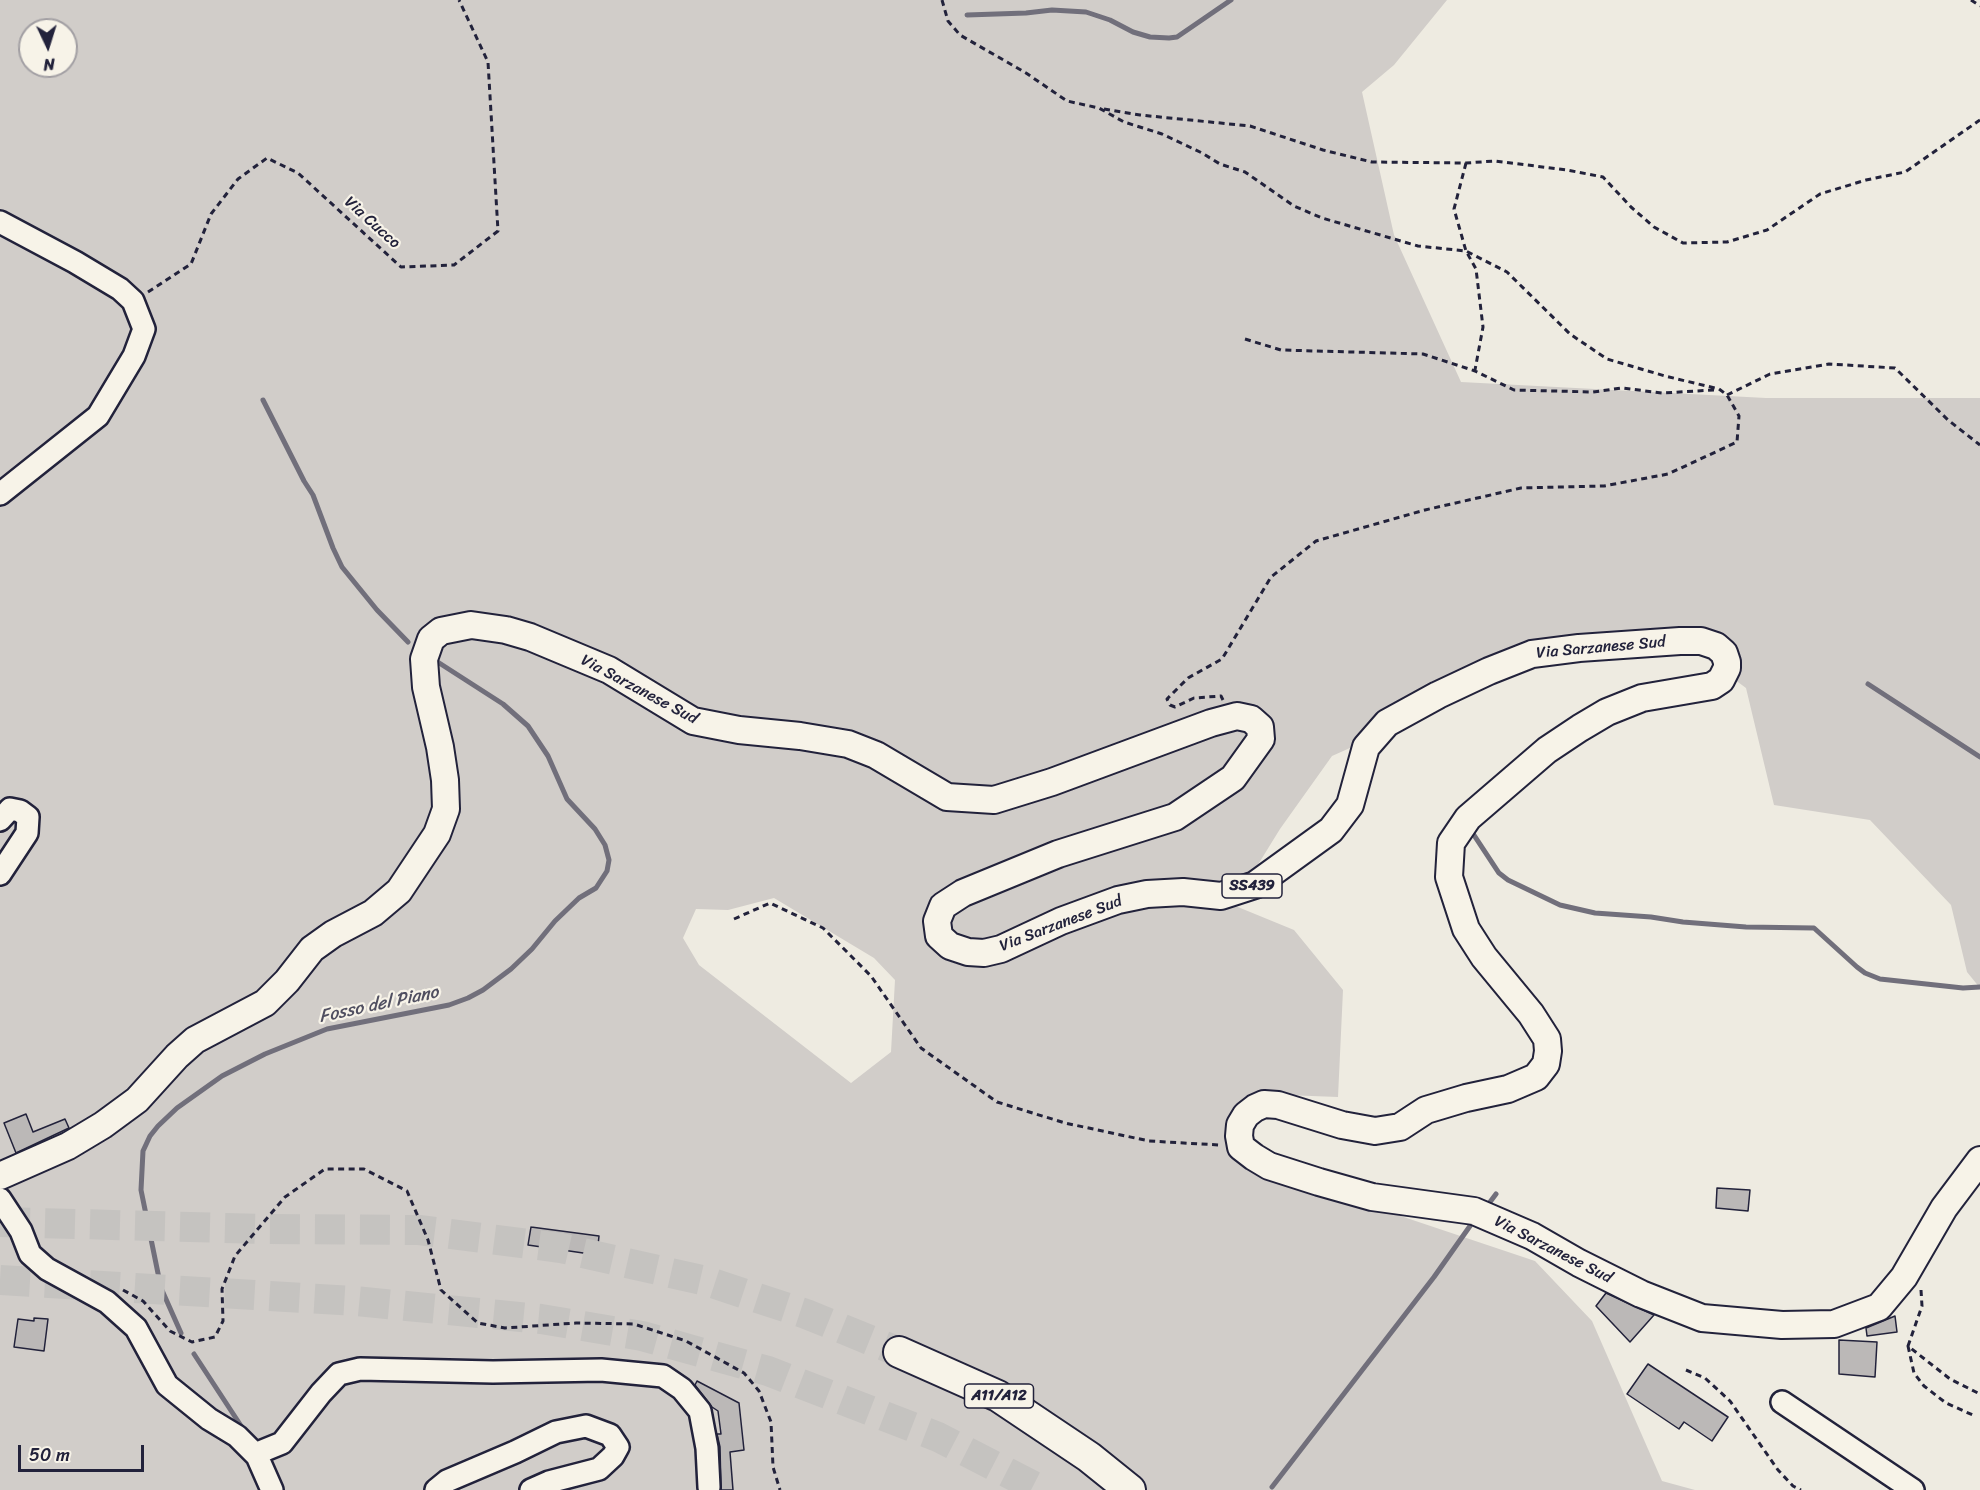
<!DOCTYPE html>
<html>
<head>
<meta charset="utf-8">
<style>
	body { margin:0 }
	#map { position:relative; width:1980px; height:1490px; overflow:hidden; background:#eeebe1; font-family:Sriracha,sans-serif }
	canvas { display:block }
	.north { position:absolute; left:18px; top:18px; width:60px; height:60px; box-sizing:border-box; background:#f7f3e8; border:2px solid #a29fa3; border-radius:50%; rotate:176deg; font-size:16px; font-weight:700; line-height:24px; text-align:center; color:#22223b }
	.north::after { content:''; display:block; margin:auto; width:21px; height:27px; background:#22223b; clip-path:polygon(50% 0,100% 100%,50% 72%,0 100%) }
	.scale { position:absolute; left:18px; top:1445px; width:126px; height:27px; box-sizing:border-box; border:3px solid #22223b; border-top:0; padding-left:8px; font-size:18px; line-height:21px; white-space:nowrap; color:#22223b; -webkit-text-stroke:4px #f7f3e8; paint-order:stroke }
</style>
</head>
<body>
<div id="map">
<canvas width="1980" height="1490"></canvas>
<div class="north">N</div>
<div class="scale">50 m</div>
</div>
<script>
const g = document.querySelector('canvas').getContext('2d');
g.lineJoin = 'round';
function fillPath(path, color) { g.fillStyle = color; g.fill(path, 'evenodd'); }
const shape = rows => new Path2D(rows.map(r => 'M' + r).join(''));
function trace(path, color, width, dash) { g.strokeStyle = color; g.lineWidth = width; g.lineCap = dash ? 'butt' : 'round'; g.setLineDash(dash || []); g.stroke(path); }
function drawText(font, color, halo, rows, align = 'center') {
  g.font = font + ' Sriracha,sans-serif'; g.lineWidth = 4.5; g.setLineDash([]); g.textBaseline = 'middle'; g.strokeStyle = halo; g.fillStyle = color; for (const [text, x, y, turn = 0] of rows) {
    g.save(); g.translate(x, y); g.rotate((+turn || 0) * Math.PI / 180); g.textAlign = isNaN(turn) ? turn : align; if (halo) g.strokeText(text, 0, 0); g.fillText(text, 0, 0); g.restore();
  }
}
fillPath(shape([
	[0,0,1447,0,1394,65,1362,92,1394,235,1461,382,1766,398,1980,398,1980,988,1967,972,1951,905,1870,820,1774,805,1746,688,1688,645,1532,654,1370,739,1332,756,1280,829,1233,905,1294,930,1343,990,1338,1097,1259,1094,1229,1123,1245,1169,1338,1195,1535,1261,1592,1321,1662,1481,1695,1490,0,1490],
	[30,30,66,30,66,66,30,66],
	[774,898,874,958,895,980,891,1052,851,1083,699,965,683,938,696,909,728,910]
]), '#d1cdc9');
trace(shape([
	[967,15,1026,13,1052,10,1086,12,1110,20,1133,32,1150,37,1169,38,1177,37,1231,0],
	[263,400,304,481,313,495,333,548,342,567,377,610,408,642],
	[1868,684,1980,757],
	[1472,832,1499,873,1508,880,1560,905,1595,913,1651,917,1683,922,1746,927,1814,928,1857,967,1865,973,1880,979,1963,988,1980,987],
	[1490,1202,1496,1194],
	[181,1333,161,1288,141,1190,143,1151,150,1136,158,1126,177,1108,222,1076,265,1054,327,1029,449,1005,468,998,483,990,511,969,532,949,555,921,579,898,596,888,607,871,609,860,605,845,595,829,567,799,548,756,528,726,503,704,433,659],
	[194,1354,245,1432],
	[1272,1487,1434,1277,1470,1226]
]), '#716f7b', 5);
const building = shape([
	[26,1114,33,1132,65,1119,69,1128,16,1153,4,1123,26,1114],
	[1717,1188,1750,1190,1748,1211,1716,1208,1717,1188],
	[531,1227,599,1236,597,1255,528,1245,531,1227],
	[1606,1293,1654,1315,1630,1342,1596,1306,1606,1293],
	[1895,1316,1897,1332,1867,1336,1866,1328,1895,1316],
	[34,1318,48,1319,44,1351,14,1347,18,1319,34,1321,34,1318],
	[1839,1340,1877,1342,1875,1377,1839,1374,1839,1340],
	[1648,1364,1728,1417,1712,1441,1684,1422,1679,1429,1627,1394,1648,1364],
	[697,1381,739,1403,744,1450,730,1452,733,1490,721,1490,720,1447,717,1434,721,1434,718,1411,712,1407,695,1385,697,1381]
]);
fillPath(building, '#bbb8b7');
trace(building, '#22223b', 1.5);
trace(shape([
	[0,1222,267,1229,419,1230,561,1248,706,1281,806,1314,899,1352],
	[0,1280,355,1301,541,1319,642,1336,768,1371,938,1437,1041,1490]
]), '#c5c3c0', 30, [30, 15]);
const minor = shape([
	[0,222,75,262,120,289,133,301,144,329,134,356,98,416,0,494],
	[0,820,10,809,20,811,28,817,27,833,0,874],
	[0,1199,21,1231,30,1254,47,1269,107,1302,136,1328,167,1385,209,1419,237,1436,257,1456,272,1490],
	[1782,1402,1913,1490],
	[255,1454,282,1443,321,1393,339,1374,360,1369,493,1372,601,1370,663,1376,682,1389,700,1411,707,1448,709,1487],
	[436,1490,447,1481,515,1452,556,1432,586,1426,610,1435,618,1447,613,1456,599,1469,549,1482,531,1490]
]);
const major = shape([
	[0,1176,68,1146,103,1125,137,1100,177,1056,195,1040,265,1003,287,981,312,949,333,934,373,913,399,891,437,834,446,809,445,780,440,747,426,687,424,659,431,639,441,631,471,625,506,630,530,637,609,670,693,721,739,730,800,736,848,744,876,755,947,797,994,800,1052,782,1211,723,1237,716,1251,719,1260,727,1261,739,1233,778,1175,817,1058,854,963,893,943,906,937,921,939,936,950,946,968,952,984,953,1001,949,1061,921,1118,900,1147,894,1183,892,1221,896,1255,885,1331,830,1350,805,1366,747,1387,723,1438,695,1489,671,1532,654,1579,648,1680,641,1701,641,1716,646,1724,653,1727,662,1727,668,1721,680,1712,686,1642,698,1607,712,1580,728,1547,750,1468,818,1451,843,1449,877,1466,929,1484,957,1531,1014,1547,1039,1548,1051,1546,1064,1536,1077,1508,1089,1466,1098,1426,1110,1400,1127,1375,1131,1342,1125,1278,1105,1264,1104,1255,1108,1246,1115,1240,1125,1239,1136,1241,1147,1254,1157,1269,1166,1319,1182,1372,1197,1474,1211,1532,1236,1579,1263,1641,1294,1702,1318,1782,1325,1834,1324,1879,1307,1904,1277,1944,1208,1980,1160]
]);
const highway = shape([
	[899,1352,998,1396,1089,1457,1130,1490]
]);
trace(minor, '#22223b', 26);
trace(major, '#22223b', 30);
trace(highway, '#22223b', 34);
trace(shape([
	[942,0,948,21,960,35,1026,73,1067,101,1099,108,1124,122,1162,134,1202,153,1220,164,1245,172,1294,206,1322,218,1418,246,1466,251,1507,272,1570,334,1607,359,1665,376,1719,389,1727,395,1739,416,1737,442,1668,474,1604,486,1521,488,1425,510,1316,541,1271,577,1222,659,1188,678,1167,699,1170,705,1175,707,1194,698,1221,696,1223,700],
	[1971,0,1980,6],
	[1104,109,1140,115,1250,126,1323,150,1372,162,1466,163,1495,161,1567,170,1603,177,1631,207,1654,227,1683,243,1727,242,1767,230,1820,194,1866,180,1905,172,1980,120],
	[1466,163,1454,209,1466,251,1476,269,1483,327,1475,370],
	[148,292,191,264,211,214,238,179,267,158,298,173,401,267,454,265,498,231,488,62,459,0],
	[1245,339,1281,350,1423,354,1475,371,1514,390,1593,392,1622,388,1662,393,1714,390],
	[1727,395,1770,374,1829,364,1895,368,1948,420,1980,445],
	[734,919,770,903,823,928,871,976,921,1048,997,1102,1065,1123,1149,1141,1219,1145],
	[123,1290,143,1301,170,1331,192,1342,215,1337,223,1321,222,1289,235,1256,285,1197,325,1169,364,1169,407,1191,428,1240,441,1290,478,1323,505,1328,576,1323,634,1324,686,1341,744,1373,759,1391,771,1422,773,1467,780,1490],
	[1921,1290,1922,1306,1908,1346,1950,1379,1980,1394],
	[1908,1346,1914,1373,1924,1386,1946,1403,1975,1416],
	[1686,1370,1705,1378,1730,1401,1778,1470,1793,1486,1801,1490]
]), '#22223b', 3, [6, 4.5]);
trace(minor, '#f7f3e8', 21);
trace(major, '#f7f3e8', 26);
trace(highway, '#f7f3e8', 30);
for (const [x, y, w] of [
	[1252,886,60],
	[999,1396,69]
]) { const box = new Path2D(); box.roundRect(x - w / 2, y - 12, w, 24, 4.5); g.fillStyle = '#f7f3e8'; g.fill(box); trace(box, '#22223b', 1.5); }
drawText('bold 15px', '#22223b', null, [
	["SS439",1252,886],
	["A11/A12",999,1396]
]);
drawText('16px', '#22223b', '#f7f3e8', [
	["Via Cucco",372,223,42],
	["Via Sarzanese Sud",1601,648,-5],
	["Via Sarzanese Sud",639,690,28],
	["Via Sarzanese Sud",1061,924,-21],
	["Via Sarzanese Sud",1553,1250,27]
]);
drawText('italic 18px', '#504f60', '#f7f3e8', [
	["Fosso del Piano",379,1005,-12]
]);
</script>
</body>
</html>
